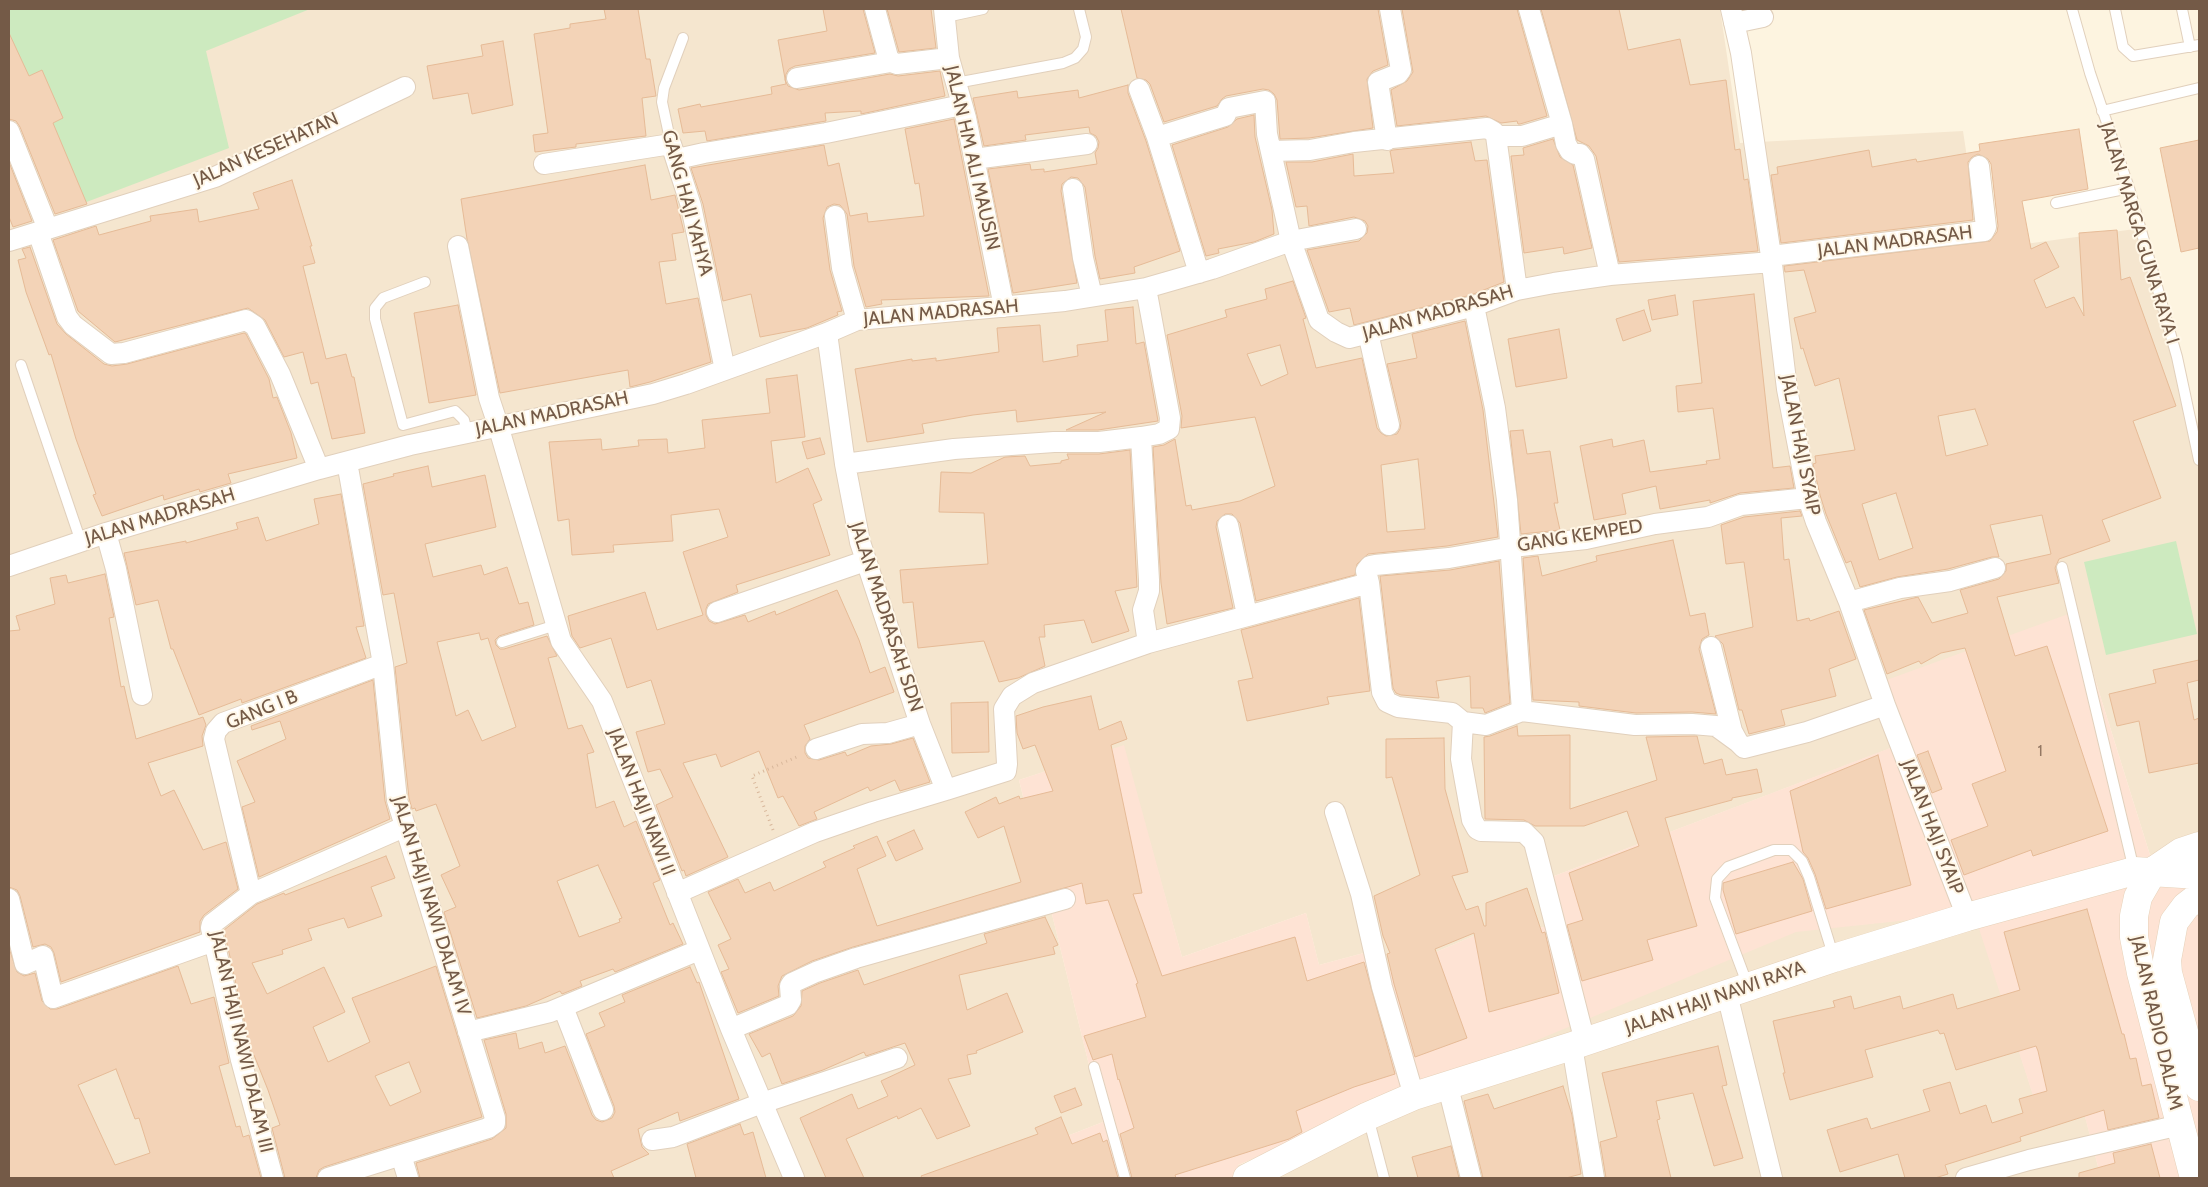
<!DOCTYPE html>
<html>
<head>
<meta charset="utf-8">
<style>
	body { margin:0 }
	#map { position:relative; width:2208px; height:1187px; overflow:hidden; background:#fdf4e0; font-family:Cabin,sans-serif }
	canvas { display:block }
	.frame { position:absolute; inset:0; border:10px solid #745a47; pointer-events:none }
</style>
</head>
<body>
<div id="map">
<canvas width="2208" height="1187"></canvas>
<div class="frame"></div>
</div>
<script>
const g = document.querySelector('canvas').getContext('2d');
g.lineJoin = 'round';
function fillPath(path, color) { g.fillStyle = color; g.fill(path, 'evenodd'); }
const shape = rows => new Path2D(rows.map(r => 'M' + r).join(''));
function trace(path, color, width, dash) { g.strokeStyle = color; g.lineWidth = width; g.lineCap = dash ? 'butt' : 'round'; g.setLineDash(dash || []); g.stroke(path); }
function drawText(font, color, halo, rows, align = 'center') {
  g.font = font + ' Cabin,sans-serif'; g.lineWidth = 4; g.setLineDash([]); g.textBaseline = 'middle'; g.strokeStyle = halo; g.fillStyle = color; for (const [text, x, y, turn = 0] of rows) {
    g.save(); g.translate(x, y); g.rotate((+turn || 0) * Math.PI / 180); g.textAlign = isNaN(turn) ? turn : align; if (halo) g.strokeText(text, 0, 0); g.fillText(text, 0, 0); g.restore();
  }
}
fillPath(shape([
	[9,9,1720,9,1740,143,1963,131,1981,250,2135,229,2199,427,2199,841,2150,855,2074,612,1907,742,1549,878,1563,925,1478,934,1385,974,1375,950,1319,965,1306,913,1182,957,1123,746,1019,780,1103,1122,1039,1147,1050,1178,9,1178],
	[1975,913,2037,1107,2079,1093,2101,1178,1241,1178,1238,1165,1279,1155,1403,1080,1796,931]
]), '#f5e6cf');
fillPath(shape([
	[2074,612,2150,855,2199,841,2199,1178,2101,1178,2079,1094,2037,1108,1974,913,1796,932,1238,1165,1241,1178,1050,1178,1039,1147,1103,1122,1019,780,1124,745,1182,957,1306,913,1319,965,1375,950,1385,974,1478,934,1563,925,1549,878,1906,742,1881,682]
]), '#fee3d4');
fillPath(shape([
	[9,9,310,9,206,51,229,148,76,206,9,36],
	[2176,541,2197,634,2106,655,2084,562]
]), '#cdeabf');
const building = shape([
	[604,9,638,9,646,59,650,59,656,96,642,98,646,136,576,144,576,147,535,152,533,135,548,133,534,34,570,28,570,24,606,19,604,9],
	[823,9,863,9,875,53,795,66,789,69,786,74,785,80,788,86,799,90,890,74,898,76,940,71,945,96,861,114,861,111,825,113,826,121,707,141,705,131,683,133,678,109,700,104,701,107,772,94,771,87,786,84,778,40,827,31,823,9],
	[887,9,931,9,936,48,899,52,887,9],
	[1121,9,1378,9,1388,65,1373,71,1367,79,1373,128,1309,138,1280,139,1277,100,1274,94,1269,90,1263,89,1226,96,1222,99,1217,106,1164,122,1150,84,1146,80,1137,78,1121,9],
	[1402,9,1517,9,1547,116,1520,124,1518,124,1517,121,1501,123,1486,116,1397,126,1391,90,1407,81,1413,72,1402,9],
	[1541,9,1619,9,1628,50,1680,39,1690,85,1726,80,1735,150,1740,149,1744,180,1748,179,1758,251,1619,262,1596,156,1589,146,1577,140,1541,9],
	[9,33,29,76,42,70,63,118,53,123,87,204,55,214,20,127,16,121,9,119,9,33],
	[503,41,513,105,472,114,468,93,433,99,427,66,483,56,481,45,503,41],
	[1128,85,1128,93,1146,141,1180,251,1134,267,1135,273,1100,279,1095,256,1085,187,1078,178,1071,177,1062,184,1061,191,1077,283,1013,293,988,169,1030,164,1031,170,1044,169,1044,172,1097,164,1095,153,1098,148,1099,142,1096,136,1090,133,1089,127,1025,135,1026,140,984,146,973,98,1017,91,1018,98,1078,90,1079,98,1128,85],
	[1254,115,1255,137,1272,210,1274,234,1254,242,1218,249,1219,253,1206,256,1172,145,1228,127,1237,119,1254,115],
	[954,119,989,296,881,300,882,304,866,307,854,266,847,214,840,205,834,204,827,207,823,218,830,270,842,311,837,312,838,315,807,328,760,337,751,294,723,301,703,204,691,168,824,145,828,166,839,163,850,216,867,213,868,222,924,216,919,183,915,184,905,129,954,119],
	[2079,129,2088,189,2022,201,2031,249,2046,242,2059,267,2034,280,2046,308,2074,297,2084,316,2079,233,2117,230,2121,280,2130,277,2176,406,2133,421,2161,498,2102,520,2110,541,2059,559,2055,568,2059,583,1997,597,2015,656,2047,646,2108,831,2033,856,2031,850,1964,875,1951,840,1988,826,1972,784,2006,771,1965,648,1941,653,1921,664,1919,661,1887,674,1864,610,1918,597,1932,623,1968,613,1960,590,1999,579,2006,571,2006,564,2051,554,2042,515,1990,525,1999,557,1992,557,1948,569,1897,577,1860,587,1851,561,1846,563,1826,514,1820,495,1813,464,1816,463,1815,456,1855,450,1839,378,1815,386,1803,348,1801,349,1794,318,1816,312,1804,270,1785,272,1784,266,1990,241,1997,232,1998,226,1991,164,1988,159,1978,154,1972,157,1968,162,1973,220,1781,243,1771,175,1778,174,1777,167,1869,150,1872,167,1916,159,1917,162,1980,151,1979,144,2079,129],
	[1975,409,1988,445,1946,456,1938,416,1975,409],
	[1896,493,1913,548,1879,560,1862,504,1896,493],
	[1553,139,1560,157,1573,165,1592,248,1564,254,1563,247,1524,253,1511,156,1524,155,1523,148,1553,139],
	[2199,140,2199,248,2181,252,2160,148,2199,140],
	[1471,142,1475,161,1487,160,1504,282,1471,295,1354,325,1350,308,1329,312,1307,250,1359,241,1367,233,1368,226,1365,221,1354,217,1309,226,1307,206,1296,207,1286,162,1312,162,1353,154,1354,176,1394,173,1390,151,1393,150,1471,142],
	[9,162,32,221,13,227,9,217,9,162],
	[645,165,651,200,675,195,684,232,672,234,676,260,659,262,666,304,698,298,711,362,650,382,630,387,628,370,500,393,467,239,461,199,645,165],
	[292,180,312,246,310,246,315,263,303,266,326,359,346,354,352,377,354,377,365,433,332,439,318,382,311,384,303,352,284,357,265,320,248,308,115,342,78,311,53,240,96,226,99,235,151,221,150,216,197,209,199,222,259,209,253,193,292,180],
	[30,247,57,324,66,334,104,364,112,366,127,364,244,333,246,334,269,379,273,398,277,397,291,433,297,458,228,474,231,483,200,492,199,489,164,500,163,495,102,516,93,495,96,494,76,439,51,354,49,355,26,292,18,260,26,258,22,249,30,247],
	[1293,281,1306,318,1303,319,1316,368,1362,358,1377,428,1381,433,1386,436,1397,434,1400,429,1401,423,1387,364,1417,358,1412,334,1465,321,1483,410,1498,537,1447,546,1368,554,1357,564,1355,575,1256,601,1240,523,1232,514,1225,514,1217,521,1216,527,1233,608,1167,624,1161,583,1153,447,1164,445,1175,439,1186,506,1191,505,1192,510,1240,501,1275,486,1255,417,1181,428,1182,416,1167,335,1227,317,1225,310,1267,299,1265,289,1293,281],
	[1280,345,1288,374,1261,386,1247,354,1280,345],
	[1418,459,1425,529,1387,532,1381,465,1418,459],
	[1754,294,1773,468,1790,466,1794,488,1740,493,1710,503,1710,500,1660,509,1656,486,1622,494,1626,514,1594,520,1580,446,1612,439,1613,447,1644,440,1650,472,1707,464,1706,461,1720,459,1713,408,1678,412,1676,386,1702,383,1693,301,1754,294],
	[1675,295,1678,315,1652,320,1648,300,1675,295],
	[458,305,476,395,429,403,414,313,458,305],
	[1133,307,1136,344,1144,342,1158,421,1098,430,1066,430,1106,412,1017,422,1016,410,973,415,922,424,924,433,867,442,855,369,912,359,912,361,936,358,936,361,999,352,997,328,1040,325,1043,362,1078,356,1077,345,1108,341,1105,310,1133,307],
	[1644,310,1651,331,1623,341,1616,319,1644,310],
	[1559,329,1567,378,1516,387,1508,339,1559,329],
	[797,375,805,437,771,441,776,483,808,468,822,500,813,504,830,555,736,585,738,592,708,604,706,609,706,615,709,621,715,624,745,615,748,622,775,611,776,615,837,590,859,640,870,673,885,667,894,692,804,725,810,739,805,746,805,753,808,758,819,760,845,752,847,756,871,746,891,744,913,738,930,782,900,791,895,780,870,791,868,787,814,812,817,819,799,826,783,796,778,798,759,751,721,767,716,754,683,763,728,857,686,876,684,870,682,871,656,805,673,797,660,769,648,772,636,732,665,724,651,680,627,688,611,638,580,648,572,636,568,616,645,592,657,630,703,615,683,552,728,537,719,509,671,515,673,541,613,545,614,552,572,555,569,519,558,521,549,442,601,439,602,450,639,446,638,440,667,439,668,453,705,448,702,420,770,413,766,379,797,375],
	[1523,430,1527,454,1550,451,1558,503,1554,503,1560,530,1521,534,1510,431,1523,430],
	[820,438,825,454,807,459,802,442,820,438],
	[1130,450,1137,587,1115,591,1129,631,1092,643,1084,620,1044,625,1045,637,1039,637,1045,666,1018,678,999,682,984,641,918,648,913,602,903,603,900,570,988,564,984,513,939,512,941,472,971,473,1005,457,1025,456,1030,466,1061,463,1061,461,1069,459,1067,454,1099,454,1130,450],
	[428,466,432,487,485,475,496,527,425,544,433,577,481,565,484,575,507,567,519,604,528,602,534,625,499,636,495,640,496,645,500,649,504,649,547,636,557,656,548,658,568,729,582,725,594,752,587,754,596,808,614,801,624,827,636,821,660,880,653,883,670,925,673,923,683,944,615,972,613,969,580,981,582,986,562,994,560,991,526,1006,477,1018,444,912,456,907,441,875,460,866,436,804,416,811,415,808,412,809,409,798,395,667,407,663,394,593,383,595,363,484,394,476,393,474,428,466],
	[479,633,481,640,488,638,516,727,482,741,468,710,456,716,437,642,479,633],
	[598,865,622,918,619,919,620,922,579,937,557,881,598,865],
	[341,494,364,626,356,627,366,658,242,703,241,699,199,715,173,649,171,649,158,600,136,605,124,553,186,541,186,543,238,529,236,523,258,517,266,541,319,524,314,499,341,494],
	[1800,511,1802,516,1781,518,1784,560,1789,559,1797,621,1809,618,1810,621,1839,611,1856,659,1829,669,1836,696,1781,710,1785,725,1749,734,1742,710,1739,710,1723,644,1715,636,1753,627,1744,562,1726,564,1721,525,1744,517,1800,511],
	[1673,540,1690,616,1705,613,1709,635,1702,639,1699,649,1716,714,1692,712,1636,713,1579,706,1579,702,1533,700,1523,558,1538,556,1542,576,1597,561,1596,556,1673,540],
	[1499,561,1510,703,1485,713,1483,708,1471,708,1470,676,1436,681,1439,698,1401,695,1396,693,1393,688,1380,576,1450,570,1499,561],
	[105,574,114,617,109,618,121,687,124,686,136,739,203,717,206,725,202,736,203,746,148,763,161,796,174,790,203,850,226,842,238,889,204,915,200,921,200,932,61,982,54,953,51,947,45,944,33,947,20,896,17,890,9,887,9,631,20,630,16,616,55,604,50,578,66,575,68,583,105,574],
	[1359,598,1370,691,1327,697,1329,704,1247,721,1238,681,1253,678,1241,630,1359,598],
	[2199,660,2199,680,2187,683,2194,720,2199,718,2199,763,2149,773,2139,721,2117,726,2109,694,2156,683,2153,670,2199,660],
	[373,680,385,801,390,819,259,877,242,807,255,802,237,761,286,739,280,721,252,730,251,726,373,680],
	[1091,696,1099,730,1121,721,1127,739,1111,745,1142,893,1133,894,1162,976,1295,937,1307,981,1364,962,1395,1074,1354,1087,1296,1111,1302,1132,1289,1139,1175,1175,1176,1178,1132,1178,1120,1134,1134,1128,1119,1079,1118,1080,1112,1054,1093,1060,1084,1036,1146,1017,1136,984,1138,983,1108,900,1086,904,1082,883,853,947,812,961,782,976,778,986,779,996,738,1013,721,972,729,969,718,945,731,939,708,892,738,879,745,893,770,882,774,891,826,867,823,862,855,848,853,846,877,836,886,856,857,869,877,926,1021,882,1004,826,978,838,965,812,996,797,999,804,1019,796,1020,799,1053,791,1035,745,1023,749,1017,733,1016,716,1043,707,1091,696],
	[988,702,989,752,952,753,951,703,988,702],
	[1517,726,1518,736,1570,735,1570,809,1657,780,1646,737,1697,736,1704,764,1722,759,1726,775,1757,769,1762,792,1732,798,1732,800,1665,818,1697,926,1647,940,1653,960,1582,981,1567,925,1583,920,1569,873,1639,846,1627,811,1584,826,1535,826,1524,820,1485,819,1484,737,1490,736,1517,726],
	[1444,738,1445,789,1468,872,1452,876,1466,910,1478,906,1484,926,1486,926,1486,903,1527,888,1542,933,1545,932,1559,993,1489,1012,1474,933,1435,949,1467,1038,1415,1057,1394,984,1387,954,1390,953,1383,936,1374,896,1420,875,1392,777,1386,778,1386,739,1444,738],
	[1928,751,1942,789,1932,793,1917,755,1928,751],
	[1878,755,1911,885,1826,909,1815,874,1808,858,1803,852,1790,791,1878,755],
	[914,830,923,849,896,861,887,842,914,830],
	[386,856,395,878,371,887,382,916,348,928,344,918,308,929,312,940,282,950,283,954,252,963,267,994,324,967,345,1012,313,1027,328,1062,370,1042,352,998,436,966,482,1117,324,1167,319,1170,316,1178,285,1178,272,1128,280,1125,268,1090,254,1055,252,1056,224,930,257,904,284,893,285,895,386,856],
	[409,1062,421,1092,390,1106,375,1076,409,1062],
	[1793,862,1803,879,1812,911,1736,934,1723,890,1723,883,1793,862],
	[2087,909,2122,1034,2124,1034,2130,1059,2136,1058,2142,1086,2151,1084,2159,1118,2108,1130,2104,1110,2020,1137,2021,1141,1945,1165,1948,1174,1935,1178,1905,1178,1898,1154,1840,1172,1827,1130,1867,1118,1871,1129,1930,1111,1923,1090,1950,1082,1960,1114,1986,1105,1992,1123,2023,1113,2019,1099,2047,1091,2038,1051,2036,1046,1956,1070,1945,1036,1944,1033,1940,1034,1938,1030,1865,1050,1873,1077,1790,1100,1783,1073,1785,1073,1773,1021,1835,1007,1833,1001,1851,996,1854,1009,1900,996,1903,1009,1953,994,1957,1009,2020,990,2004,932,2087,909],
	[1045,917,1058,945,1053,947,1055,954,959,975,967,1010,1007,993,1023,1032,976,1051,977,1053,967,1055,971,1074,948,1079,970,1126,937,1139,921,1108,898,1119,897,1116,846,1139,864,1178,826,1178,800,1118,852,1094,858,1109,888,1096,881,1081,915,1065,905,1043,866,1056,864,1052,823,1070,782,1084,770,1053,762,1057,749,1034,793,1016,801,1006,802,991,820,983,858,970,864,985,987,943,984,934,1045,917],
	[9,948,17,972,24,976,35,973,42,1001,50,1009,57,1009,178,966,191,1004,214,997,229,1063,219,1066,236,1127,240,1126,243,1137,249,1135,261,1178,9,1178,9,948],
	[116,1069,135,1119,139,1118,150,1153,115,1165,78,1085,116,1069],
	[690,967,697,983,699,982,739,1099,680,1121,678,1112,638,1129,642,1147,649,1154,611,1171,614,1178,420,1178,416,1163,492,1139,506,1128,506,1114,484,1040,516,1033,519,1049,542,1042,545,1053,565,1046,592,1115,596,1120,602,1122,612,1118,615,1112,614,1106,586,1034,605,1026,599,1013,625,1002,622,995,690,967],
	[1718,1046,1727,1085,1722,1086,1743,1158,1714,1166,1693,1093,1656,1101,1660,1119,1657,1120,1671,1178,1606,1178,1600,1142,1617,1137,1602,1073,1718,1046],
	[1563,1086,1572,1115,1581,1174,1566,1178,1483,1178,1464,1101,1488,1094,1494,1109,1563,1086],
	[1075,1088,1082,1105,1061,1113,1054,1096,1075,1088],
	[1061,1117,1072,1144,1100,1133,1103,1142,1107,1140,1118,1178,922,1178,921,1176,1038,1134,1035,1128,1061,1117],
	[740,1124,744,1135,753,1132,766,1178,696,1178,687,1144,740,1124],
	[2151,1144,2160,1178,2079,1178,2079,1173,2115,1163,2113,1153,2151,1144],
	[1451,1146,1459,1178,1418,1178,1412,1157,1451,1146]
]);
fillPath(building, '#f3d3b7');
trace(building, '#e6bb97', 1);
const lane = shape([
	[2072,9,2090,73,2129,188,2177,357,2199,460],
	[2115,9,2123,47,2133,56,2199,45],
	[2182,9,2190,47],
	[946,17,983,9],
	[956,83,1063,63,1075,58,1083,49,1086,37,1079,9],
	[2102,111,2199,88],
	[671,144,662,102,664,88,683,38],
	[2056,203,2129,188],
	[425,282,383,298,375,308,375,319,403,425,455,411,464,420,467,432],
	[21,365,81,542],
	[2062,567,2134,870],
	[502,642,556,625],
	[1748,986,1715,898,1717,879,1728,867,1774,850,1791,850,1802,861,1809,877,1834,958],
	[1094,1067,1125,1178],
	[1368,1117,1384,1178]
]);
const street = shape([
	[875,9,888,57,891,62,897,64,949,58],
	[944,9,949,58,966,118,1004,307],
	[1529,9,1562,124],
	[1731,9,1741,53,1771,256,1787,389,1808,498,1816,522,1849,602,1885,705,1967,917],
	[1734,23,1763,17],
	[797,78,891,62],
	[1139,89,1157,137,1199,273],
	[9,131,48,229],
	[1496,136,1517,290],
	[1157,137,1225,116,1229,108,1265,101,1267,134,1291,241,1319,320,1336,332,1349,338,1474,306,1517,290,1554,283,1610,275,1772,262],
	[1387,140,1378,82,1398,74,1401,70,1390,9],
	[1271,151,1310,150,1354,142,1487,128,1494,132,1496,136,1522,136,1562,124,1566,144,1570,151,1575,154,1580,154,1584,159,1610,275],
	[677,159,704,153,826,133,962,105],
	[974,159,1087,144],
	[544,164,671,144,691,206,725,370],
	[1073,189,1083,258,1092,296],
	[835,216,842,268,857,320],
	[38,232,67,317,73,325,111,354,124,353,246,320,255,326,280,374,319,469],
	[9,241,215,177,405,87],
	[458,246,489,398,498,425,561,641,602,701,731,1029,794,1178],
	[1771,256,1984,231,1986,227,1979,166],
	[1368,333,1389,425],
	[1141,437,1159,434,1169,429,1170,418,1146,288],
	[845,464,954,449,1054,442,1099,442,1141,437,1149,580,1149,591,1143,610,1148,643],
	[1228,525,1247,615],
	[106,533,116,569,142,695],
	[9,566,106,533,319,469,410,445,653,394,686,384,827,333,857,320,1065,301,1146,288,1212,269,1291,241,1356,229],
	[1369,583,1366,571,1370,566,1375,565,1449,558,1512,547,1586,539,1655,524,1708,517,1741,505,1808,498],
	[1849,602,1900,588,1950,581,1995,568],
	[717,612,865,561],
	[1711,647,1732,731,1738,742,1744,748,1807,732,1885,705],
	[1522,711,1635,725,1692,724,1716,726,1738,742],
	[1463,722,1461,759,1472,820,1477,829,1481,831,1524,832,1534,842,1585,1042],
	[816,749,862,734,888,733,920,724],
	[946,790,1006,771,1007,764,1004,709,1012,696,1033,683,1148,643,1369,583,1382,692,1387,702,1398,707,1452,713,1463,722,1486,725,1522,711,1507,500,1495,408,1474,306],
	[1335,812,1361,894,1382,987,1414,1096],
	[677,893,815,832,873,812,946,790,920,724,860,542,845,464,827,333],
	[251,894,214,739,216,731,223,723,383,664],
	[9,899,25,964,43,956,53,998,214,941],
	[1727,994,1772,1178],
	[563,1007,603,1110],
	[731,1029,788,1005,791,1000,790,986,792,983,816,972,856,958,1065,899],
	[468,1032,550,1012,699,950],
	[1572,1046,1594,1178],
	[1448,1087,1471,1178],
	[652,1140,673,1137,762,1103,897,1058],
	[401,1155,408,1178],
	[273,1178,241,1060,211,928,212,924,251,894,404,827],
	[328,1178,488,1128,495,1123,495,1118,397,800,383,664,347,462],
	[1966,1178,2029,1160,2180,1125]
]);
const secondary = shape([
	[2199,896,2186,906,2174,922,2167,960,2168,973,2199,1087],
	[1247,1178,1368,1116,1414,1096,1572,1046,1834,958,1967,917,2134,871,2199,875],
	[2194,1178,2141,973,2134,937,2134,916,2138,897,2153,871,2181,852,2199,846]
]);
trace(lane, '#e1d0bc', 12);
trace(street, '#e1d0bc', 22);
trace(secondary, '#e6d2ba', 29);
trace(shape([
	[773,830,752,776,799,756]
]), '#d8b79b', 3, [1, 4]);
trace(lane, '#fff', 10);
trace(street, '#fff', 20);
trace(secondary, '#fff', 28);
drawText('16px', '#947863', null, [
	["1",2040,751]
]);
drawText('19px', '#745a47', '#fff7e7', [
	["JALAN KESEHATAN",266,150,-24],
	["JALAN HM ALI MAUSIN",972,158,77],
	["GANG HAJI YAHYA",687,203,75],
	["JALAN MARGA GUNA RAYA I",2139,233,73],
	["JALAN MADRASAH",1895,242,-7],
	["JALAN MADRASAH",941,313,-5],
	["JALAN MADRASAH",1438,313,-16],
	["JALAN MADRASAH",552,414,-12],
	["JALAN HAJI SYAIP",1800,445,79],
	["JALAN MADRASAH",160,517,-17],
	["GANG KEMPED",1580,536,-9],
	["JALAN MADRASAH SDN",886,617,72],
	["GANG I B",262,710,-22],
	["JALAN HAJI NAWI II",641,802,69],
	["JALAN HAJI SYAIP",1932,827,69],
	["JALAN HAJI NAWI DALAM IV",431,906,73],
	["JALAN HAJI NAWI RAYA",1715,998,-19],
	["JALAN RADIO DALAM",2156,1023,77],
	["JALAN HAJI NAWI DALAM III",241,1042,77]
]);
</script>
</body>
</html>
